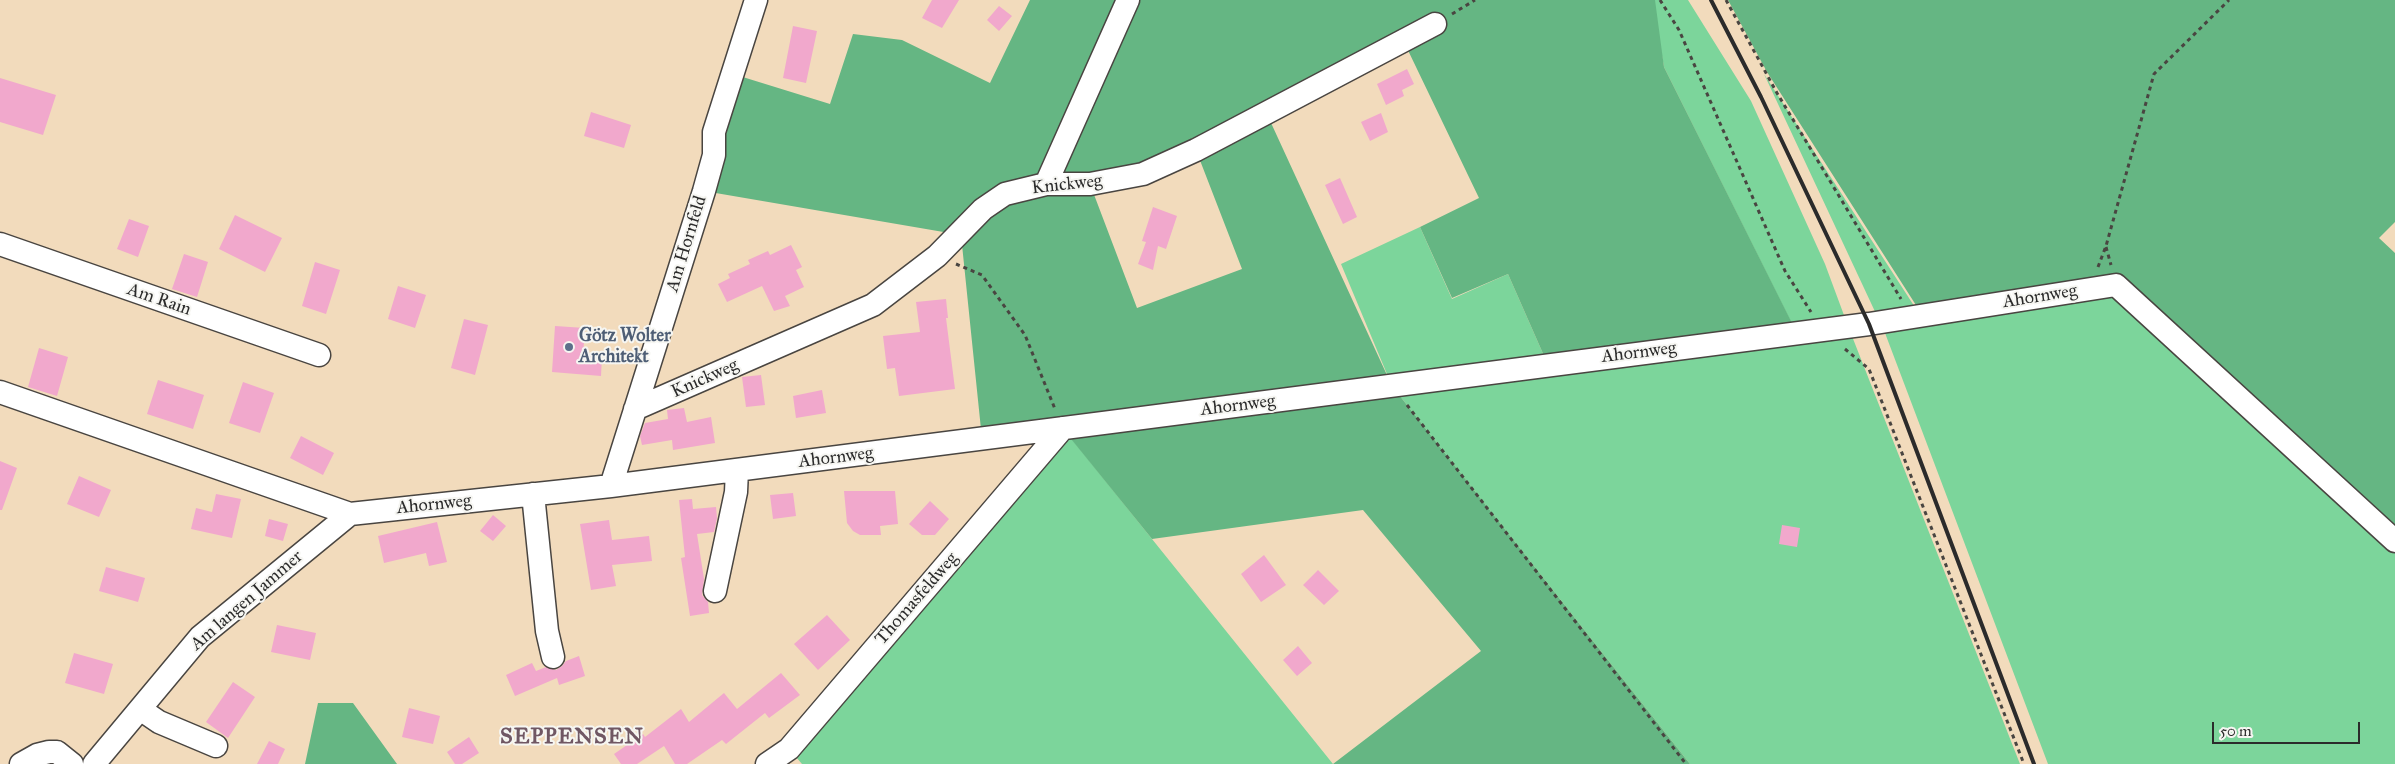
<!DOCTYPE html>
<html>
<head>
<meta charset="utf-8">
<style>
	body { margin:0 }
	#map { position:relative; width:2395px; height:764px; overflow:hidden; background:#f2dbbc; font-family:"IM FELL Great Primer",serif }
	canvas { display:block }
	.scale { position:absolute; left:2212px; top:722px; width:148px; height:22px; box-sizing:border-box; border:2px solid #2b2b2b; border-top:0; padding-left:6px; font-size:15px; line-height:18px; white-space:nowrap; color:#2b2b2b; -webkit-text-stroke:4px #f6f6f2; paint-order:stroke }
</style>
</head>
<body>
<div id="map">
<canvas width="2395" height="764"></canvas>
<div class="scale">50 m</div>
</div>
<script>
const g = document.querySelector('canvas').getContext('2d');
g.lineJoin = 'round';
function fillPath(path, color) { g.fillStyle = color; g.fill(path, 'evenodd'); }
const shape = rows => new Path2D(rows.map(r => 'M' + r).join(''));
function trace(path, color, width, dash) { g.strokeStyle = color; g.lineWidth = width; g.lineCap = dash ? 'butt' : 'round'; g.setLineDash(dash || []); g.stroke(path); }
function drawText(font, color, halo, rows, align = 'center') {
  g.font = font + ' "IM FELL Great Primer",serif'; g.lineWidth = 4; g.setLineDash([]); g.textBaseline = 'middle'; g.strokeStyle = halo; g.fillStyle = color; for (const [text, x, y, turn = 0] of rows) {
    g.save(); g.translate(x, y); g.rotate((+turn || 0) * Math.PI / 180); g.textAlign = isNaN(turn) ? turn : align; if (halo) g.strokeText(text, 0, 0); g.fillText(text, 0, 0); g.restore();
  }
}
fillPath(shape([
	[1652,0,1688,0,1751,101,1825,264,1848,326,2020,764,1690,764,1392,386,1341,264,1420,227,1452,299,1508,274,1548,365,1796,332,1664,67],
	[1764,74,1920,315,2116,285,2395,538,2395,764,2048,764,1885,333],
	[1063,428,1152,539,1333,764,802,764,789,749]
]), '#7cd59b');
fillPath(shape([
	[1030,0,1655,0,1664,67,1797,333,1548,365,1508,274,1452,298,1420,227,1479,198,1404,42,1266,112,1392,386,1690,764,1333,764,1481,651,1363,510,1152,539,1063,429,982,439,961,235,704,191,733,74,830,104,853,34,902,40,990,83],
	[1196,150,1242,269,1137,308,1090,184],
	[1728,0,2395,0,2395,222,2379,238,2395,253,2395,535,2117,281,1921,313,1767,72],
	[318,703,353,703,397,764,305,764]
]), '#65b683');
fillPath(shape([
	[932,0,959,0,942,28,922,18],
	[999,6,1012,16,999,31,987,20],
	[793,26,817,31,806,83,783,78],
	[1407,69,1414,84,1402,90,1404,96,1386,105,1377,84],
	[0,78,56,95,43,135,0,122],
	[591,112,631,125,624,148,584,136],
	[1381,113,1388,132,1370,141,1361,122],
	[1340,178,1357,217,1343,224,1325,185],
	[1153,207,1177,216,1166,249,1158,246,1153,270,1138,264,1146,242,1142,241],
	[235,215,282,238,265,272,219,249],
	[129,219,149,226,138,257,117,249],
	[791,245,802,267,796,270,804,287,785,296,790,306,774,311,762,286,727,302,718,284,730,278,728,274,750,264,748,260,768,251,770,255],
	[184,254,208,262,197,297,172,289],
	[315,262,340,270,326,314,302,306],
	[398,286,426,295,415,328,388,319],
	[946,299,948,318,946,318,955,389,899,396,895,368,887,369,883,336,920,332,916,302],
	[464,319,488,325,475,375,451,368],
	[555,326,585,328,583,355,602,356,601,376,552,372],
	[39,348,68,357,57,396,28,387],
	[761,375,765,405,746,407,742,377],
	[158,380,204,395,193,429,147,414],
	[243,382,274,393,260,433,229,423],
	[822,390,826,413,796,418,793,396],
	[684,408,687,422,711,417,715,443,673,450,672,440,642,445,640,436,645,423,668,419,667,410],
	[301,436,334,453,323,475,290,458],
	[0,461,17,468,2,510,0,510],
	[79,476,111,490,99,517,67,504],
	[844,491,895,491,898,524,880,526,881,535,860,535,853,531,847,523],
	[793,493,796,516,773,519,770,495],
	[216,494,241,499,232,538,191,529,196,508,212,512],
	[692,499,693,509,716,507,717,518,714,532,697,534,704,579,702,595,708,602,709,613,690,616,681,558,685,557,679,500],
	[930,501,949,519,935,535,922,535,909,524],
	[493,515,506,526,493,541,480,531],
	[269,519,288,524,283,541,265,536],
	[609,520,612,540,649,536,652,561,612,565,616,586,591,590,580,524],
	[437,522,447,562,429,566,426,553,384,563,378,536],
	[1782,525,1800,528,1797,547,1779,544],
	[1264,555,1286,585,1261,602,1241,574],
	[106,567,145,578,138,602,99,591],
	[1318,570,1339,591,1324,605,1303,585],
	[827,615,850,640,818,670,794,644],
	[277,625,316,633,310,660,271,652],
	[1298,646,1312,663,1297,676,1283,660],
	[74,653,113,664,104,694,65,683],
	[579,656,585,676,559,685,557,678,515,696,506,675,532,663,536,671,546,667,556,670,562,666,566,661],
	[781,673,800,695,769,718,765,713,726,744,722,740,687,764,675,764,664,746,637,764,621,764,614,754,643,734,645,737,681,709,689,722,724,693,737,709],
	[233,682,255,697,228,738,206,722],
	[409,708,440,716,433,744,402,737],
	[469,737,479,753,462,764,455,764,447,752],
	[269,741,285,749,278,764,257,764]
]), '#f1a8cc');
const minor = shape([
	[1046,184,1128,0],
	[0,244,319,355],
	[0,392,350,514,611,486,1111,422,1869,324,2116,285,2395,541],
	[635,409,873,305,937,256,983,209,1005,194,1046,184,1090,184,1143,174,1196,150,1435,24],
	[611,486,704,191,714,155,714,132,756,0],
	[533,494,547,631,553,657],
	[715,591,736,492,737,470],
	[140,709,159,722,216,746],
	[21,764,37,755,49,752,57,752,72,764],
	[94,764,200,637,350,514],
	[767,764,789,749,1063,428]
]);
trace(minor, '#494541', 25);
trace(shape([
	[1660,0,1679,30,1785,271,1811,312],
	[1726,0,1777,93,1901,299],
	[1452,14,1475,0],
	[2106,247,2111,265],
	[956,264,982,275,1025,335,1055,409],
	[2098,267,2106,246,2154,74,2229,0],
	[1845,349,1869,369,2024,764],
	[1407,405,1686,764]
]), '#494541', 3, [4, 4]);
trace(minor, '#fff', 22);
trace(shape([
	[1711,0,1761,97,1869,324,2034,764]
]), '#2b2b2b', 4);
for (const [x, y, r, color] of [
	[569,347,5,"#5c6f8a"]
]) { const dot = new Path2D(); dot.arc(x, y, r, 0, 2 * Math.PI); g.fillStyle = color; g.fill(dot); trace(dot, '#f6f6f2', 2); }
drawText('18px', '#2b2b2b', '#f6f6f2', [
	["Knickweg",1067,185,-6],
	["Am Hornfeld",687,244,-73],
	["Ahornweg",2040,297,-9],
	["Am Rain",159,300,19],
	["Ahornweg",1639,353,-7],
	["Knickweg",705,379,-24],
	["Ahornweg",1238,406,-7],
	["Ahornweg",836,458,-7],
	["Ahornweg",434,505,-6],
	["Thomasfeldweg",917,599,-49],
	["Am langen Jammer",247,601,-41]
]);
drawText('bold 18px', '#4e5e75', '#f6f6f2', [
	["Götz Wolter",579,337],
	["Architekt",579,358]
], 'left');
g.letterSpacing = '1px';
drawText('bold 22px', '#705763', '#f6f6f2', [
	["SEPPENSEN",572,738]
]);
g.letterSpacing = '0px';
</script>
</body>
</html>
